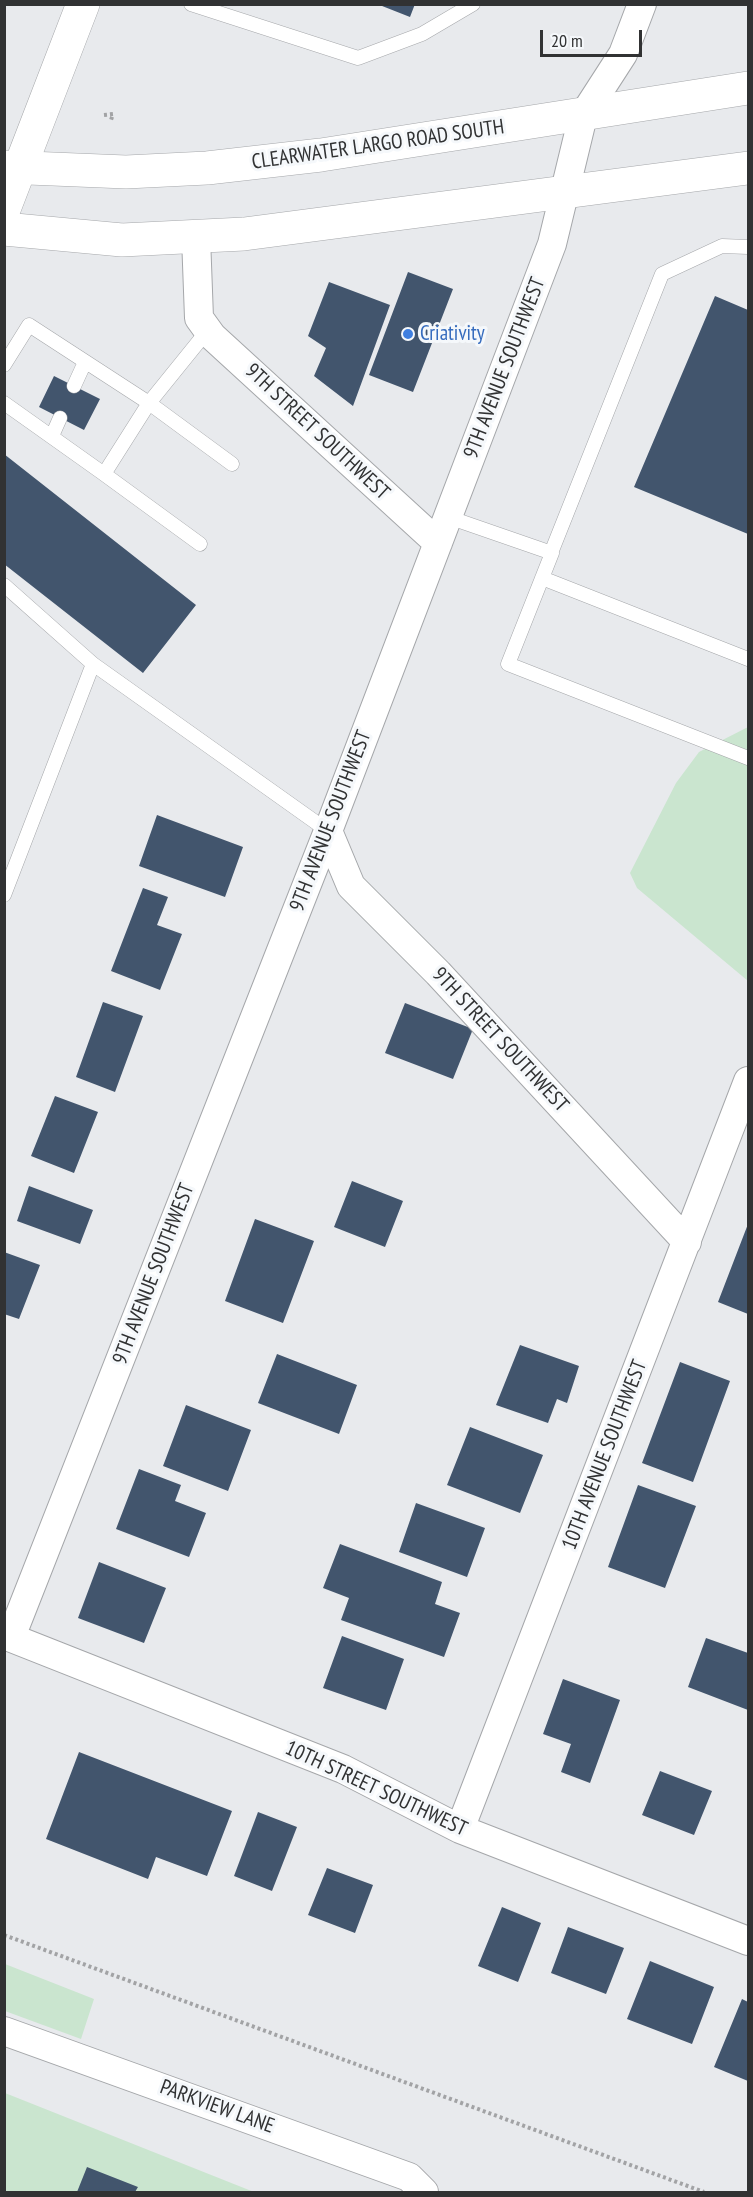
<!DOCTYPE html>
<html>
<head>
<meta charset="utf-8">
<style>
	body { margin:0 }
	#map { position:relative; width:753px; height:2197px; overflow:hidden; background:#e8eaed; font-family:"PT Sans Narrow",sans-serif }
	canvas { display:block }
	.frame { position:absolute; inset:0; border:6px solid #313233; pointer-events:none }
	.scale { position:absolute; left:540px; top:30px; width:102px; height:27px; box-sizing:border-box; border:3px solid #313233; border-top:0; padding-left:8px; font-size:18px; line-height:21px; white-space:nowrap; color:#313233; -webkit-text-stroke:4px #f5f8fb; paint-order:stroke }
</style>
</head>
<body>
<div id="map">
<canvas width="753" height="2197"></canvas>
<div class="frame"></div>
<div class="scale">20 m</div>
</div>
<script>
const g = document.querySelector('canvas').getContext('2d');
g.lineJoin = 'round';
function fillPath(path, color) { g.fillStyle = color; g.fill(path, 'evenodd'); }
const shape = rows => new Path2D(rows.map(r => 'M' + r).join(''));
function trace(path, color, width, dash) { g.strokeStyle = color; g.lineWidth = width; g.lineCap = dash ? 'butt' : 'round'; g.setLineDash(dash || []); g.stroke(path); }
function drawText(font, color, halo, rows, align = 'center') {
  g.font = font + ' "PT Sans Narrow",sans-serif'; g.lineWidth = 6; g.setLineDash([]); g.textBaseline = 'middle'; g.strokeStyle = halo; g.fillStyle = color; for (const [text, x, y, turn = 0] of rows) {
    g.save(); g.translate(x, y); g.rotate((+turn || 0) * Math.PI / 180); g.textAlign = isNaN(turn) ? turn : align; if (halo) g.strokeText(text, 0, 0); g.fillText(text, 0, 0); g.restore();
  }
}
fillPath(shape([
	[748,727,748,981,637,888,630,873,676,783,699,752],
	[5,1964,94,1999,81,2039,5,2011],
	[5,2093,254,2192,5,2192]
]), '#cae5cf');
fillPath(shape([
	[377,4,415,4,410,17],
	[408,272,453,289,413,392,369,375],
	[329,282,390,305,353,406,314,376,326,348,308,336],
	[715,296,748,310,748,534,634,487],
	[54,376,100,399,84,430,39,407],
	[4,454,196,605,143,673,4,564],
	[157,815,243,847,225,897,139,866],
	[143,888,168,897,157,925,182,934,160,990,111,971],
	[103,1002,143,1016,115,1092,76,1077],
	[405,1003,473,1029,453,1079,385,1053],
	[55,1096,98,1112,74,1173,31,1156],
	[352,1181,403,1201,385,1247,334,1227],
	[29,1186,93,1210,80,1244,17,1221],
	[255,1219,314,1241,283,1323,225,1301],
	[748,1224,748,1314,718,1302],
	[4,1252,40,1265,19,1319,4,1314],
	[520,1345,579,1366,567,1403,557,1399,548,1423,496,1405],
	[277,1354,357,1385,339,1434,258,1403],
	[680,1362,730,1381,693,1482,642,1463],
	[186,1405,251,1430,228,1491,163,1466],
	[470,1427,543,1455,520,1513,447,1485],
	[139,1469,181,1485,175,1501,206,1513,189,1557,116,1529],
	[638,1485,696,1506,665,1588,608,1567],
	[416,1503,485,1528,467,1577,399,1552],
	[340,1544,442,1582,435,1604,460,1613,444,1657,341,1620,349,1598,323,1588],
	[99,1562,166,1588,144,1643,78,1618],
	[342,1636,404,1659,386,1710,323,1688],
	[706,1638,748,1653,748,1710,688,1687],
	[563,1679,620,1700,590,1783,561,1772,571,1744,543,1734],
	[79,1752,232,1811,207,1876,156,1857,148,1879,46,1839],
	[660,1771,712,1791,694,1835,642,1815],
	[258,1812,297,1827,272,1891,234,1876],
	[327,1868,373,1885,355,1933,308,1915],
	[502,1907,541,1923,518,1982,478,1966],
	[568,1927,624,1948,606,1994,551,1973],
	[650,1961,714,1987,692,2044,627,2019],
	[742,1999,748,2002,748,2081,714,2067],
	[87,2167,138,2187,135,2192,77,2192]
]), '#42556d');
const service = shape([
	[191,4,358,58,422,34,473,4],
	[4,365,29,325,149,403,232,464],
	[74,386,85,362],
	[4,403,104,474,149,403,208,330],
	[52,436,60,418],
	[104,474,200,544],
	[448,517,552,553,508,664,748,758],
	[551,553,662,274,722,246,748,247],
	[542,578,748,659],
	[4,585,93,664,328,831],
	[4,895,93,664]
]);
const minor = shape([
	[196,237,199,318,212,336,438,543],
	[328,831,351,886,438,973,687,1242],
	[4,1635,343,1769,460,1829,748,1941],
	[11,1637,328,831,552,244,583,116,623,54,642,4],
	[460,1829,748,1081],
	[4,2031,409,2177,424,2192]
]);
const tertiary = shape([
	[4,209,83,4]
]);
const secondary = shape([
	[4,167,126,172,207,168,321,155,748,88],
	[4,229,122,240,244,234,748,168]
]);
trace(service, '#a5a7aa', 15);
trace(minor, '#a5a7aa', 30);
trace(tertiary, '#a5a7aa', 34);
trace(secondary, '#a5a7aa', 34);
trace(shape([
	[104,115,113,114,111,120],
	[4,1935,704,2192]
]), '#a2a3a5', 4, [3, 3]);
trace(service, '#fff', 14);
trace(minor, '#fff', 28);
trace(tertiary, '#fff', 33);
trace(secondary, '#fff', 33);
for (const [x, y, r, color] of [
	[408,334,6,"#3f7fe0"]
]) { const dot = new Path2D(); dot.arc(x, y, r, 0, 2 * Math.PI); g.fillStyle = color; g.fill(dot); trace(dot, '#f5f8fb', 2); }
drawText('21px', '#313233', '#f5f8fb', [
	["CLEARWATER LARGO ROAD SOUTH",378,145,-8],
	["9TH AVENUE SOUTHWEST",505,368,-69],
	["9TH STREET SOUTHWEST",317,432,43],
	["9TH AVENUE SOUTHWEST",331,821,-69],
	["9TH STREET SOUTHWEST",500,1040,47],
	["9TH AVENUE SOUTHWEST",154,1274,-69],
	["10TH AVENUE SOUTHWEST",605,1455,-69],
	["10TH STREET SOUTHWEST",376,1789,25],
	["PARKVIEW LANE",217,2107,20]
]);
drawText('21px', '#366cbe', '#f5f8fb', [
	["Criativity",420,334]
], 'left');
</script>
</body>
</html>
